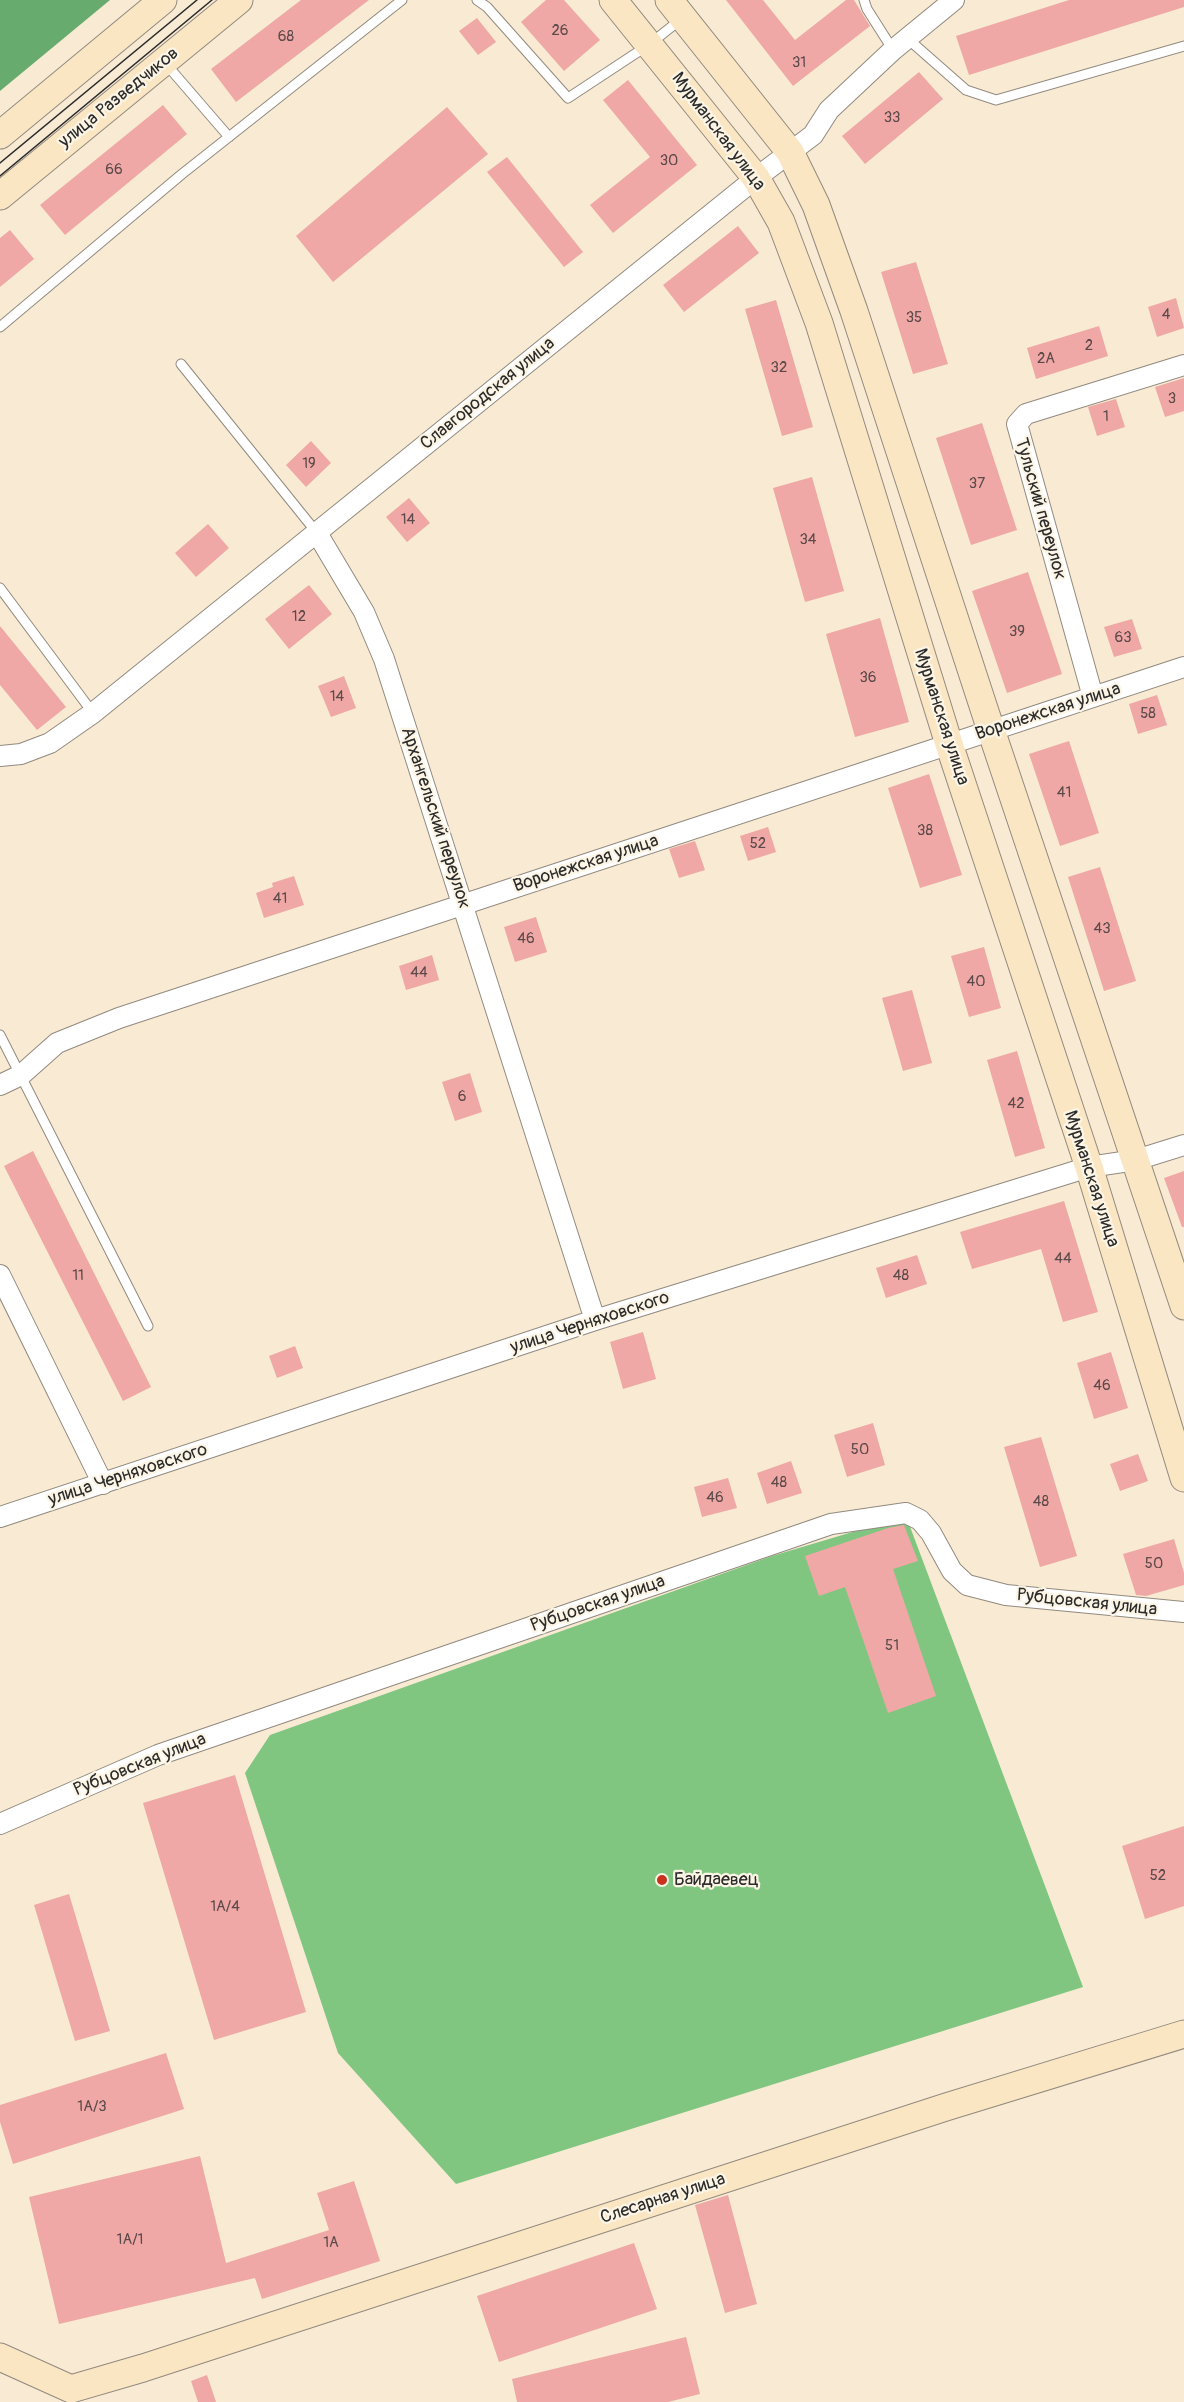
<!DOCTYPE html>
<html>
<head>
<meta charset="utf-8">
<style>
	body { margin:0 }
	canvas { display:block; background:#f8ead3 }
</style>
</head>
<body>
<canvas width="1184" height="2402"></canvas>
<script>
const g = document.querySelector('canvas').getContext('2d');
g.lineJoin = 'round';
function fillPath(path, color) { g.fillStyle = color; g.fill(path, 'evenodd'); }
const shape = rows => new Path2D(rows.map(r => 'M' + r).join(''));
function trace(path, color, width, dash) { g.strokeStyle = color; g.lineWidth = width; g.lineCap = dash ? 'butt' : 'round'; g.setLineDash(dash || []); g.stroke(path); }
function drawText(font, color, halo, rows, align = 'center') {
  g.font = font + ' Pangolin,sans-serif'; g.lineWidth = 4.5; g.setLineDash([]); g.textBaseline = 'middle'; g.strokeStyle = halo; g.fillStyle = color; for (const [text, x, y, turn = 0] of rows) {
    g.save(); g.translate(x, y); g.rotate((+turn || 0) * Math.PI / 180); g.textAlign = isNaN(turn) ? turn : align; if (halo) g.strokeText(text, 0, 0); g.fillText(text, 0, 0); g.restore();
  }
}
fillPath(shape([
	[906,1516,1083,1987,456,2184,338,2053,245,1773,270,1735,772,1556]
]), '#81c680');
fillPath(shape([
	[0,0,110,0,0,91]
]), '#68ab6e');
fillPath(shape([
	[301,0,369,0,236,102,211,69],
	[546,0,564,0,600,40,564,71,521,22],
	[726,0,763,0,795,40,846,0,854,0,870,26,793,86],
	[1069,0,1184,0,1184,7,969,75,956,36],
	[477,18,496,42,478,55,459,31],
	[919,72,943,99,865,164,842,136],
	[628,80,697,165,613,233,590,205,650,157,603,100],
	[163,105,187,134,65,235,40,205],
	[447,107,488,154,333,282,296,236],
	[507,157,583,252,564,267,487,172],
	[738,226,759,253,684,312,663,285],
	[10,230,34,259,0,287,0,238],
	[916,262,948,364,913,374,881,272],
	[1176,298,1184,328,1157,337,1148,307],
	[776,300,813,427,782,436,745,309],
	[1099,326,1108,356,1036,379,1027,348],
	[1184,378,1184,411,1165,417,1155,387],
	[1116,399,1125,427,1097,436,1088,407],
	[982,423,1017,530,971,545,936,438],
	[311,441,331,463,306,487,286,465],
	[812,477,844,591,805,602,773,488],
	[409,498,430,523,407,542,386,517],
	[208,524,229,548,196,577,175,553],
	[1028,572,1062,674,1007,693,972,591],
	[309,585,332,614,289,649,265,619],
	[880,618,909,722,855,737,826,634],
	[1132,619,1142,649,1114,657,1104,627],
	[0,626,66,707,37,730,0,685],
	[344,676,356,708,331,717,318,686],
	[1157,695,1167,725,1138,734,1129,704],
	[1069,741,1099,833,1060,846,1029,754],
	[929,774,962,875,920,888,888,788],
	[768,827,776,852,748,861,740,836],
	[695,841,705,870,679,878,669,849],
	[1100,867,1136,981,1104,991,1068,877],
	[294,876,304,905,264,918,256,893,273,887,272,883],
	[536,917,547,952,515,962,504,927],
	[984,947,1001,1008,969,1017,951,956],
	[432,955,439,980,406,990,399,966],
	[912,990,932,1063,903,1071,882,998],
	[1017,1051,1045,1148,1015,1157,987,1060],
	[470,1073,482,1112,455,1121,442,1082],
	[33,1151,151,1387,123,1401,4,1166],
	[1184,1171,1184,1227,1182,1227,1164,1178],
	[1064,1201,1098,1312,1063,1322,1041,1249,972,1269,960,1232],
	[917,1255,927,1284,886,1298,876,1268],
	[643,1332,656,1379,623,1389,610,1342],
	[295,1346,303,1368,277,1378,269,1356],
	[1111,1352,1128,1408,1094,1419,1077,1363],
	[873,1423,885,1465,847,1477,834,1435],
	[1041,1437,1077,1556,1040,1567,1004,1447],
	[1138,1454,1148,1481,1120,1491,1110,1464],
	[791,1461,802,1493,767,1504,757,1473],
	[728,1478,737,1508,702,1517,694,1487],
	[904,1525,918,1561,893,1569,936,1696,888,1713,845,1587,819,1596,805,1556,888,1528],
	[1174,1539,1184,1573,1184,1585,1146,1596,1136,1595,1123,1554],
	[235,1775,306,2012,214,2040,143,1803],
	[1184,1826,1184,1906,1145,1919,1122,1846],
	[69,1894,110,2031,75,2041,34,1905],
	[166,2053,184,2109,13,2164,0,2122,0,2105],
	[200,2156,226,2263,329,2230,317,2193,354,2181,380,2261,262,2299,255,2278,59,2324,29,2197],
	[728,2195,757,2304,725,2313,695,2205],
	[634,2243,657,2309,499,2362,477,2296],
	[686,2337,700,2394,668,2402,517,2402,512,2379],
	[207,2375,216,2402,198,2402,191,2381]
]), '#efa8a5');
const service = shape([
	[477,0,487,7,568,98,650,44,681,19],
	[864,0,867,9,893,50],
	[908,39,966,90,996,100,1184,46],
	[166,64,229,137],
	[0,327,182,174,402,0],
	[181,364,317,533],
	[0,588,93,713],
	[0,1035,148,1326]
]);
const minor = shape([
	[317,533,364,612,384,659,595,1320],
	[1093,697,1017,424,1026,414,1184,365],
	[0,756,21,754,50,743,93,713,756,178,813,135,829,110,893,50,954,0],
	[0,1085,21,1075,57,1043,119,1018,1184,667],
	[0,1275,103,1484],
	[0,1517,595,1320,1089,1167,1136,1160,1184,1145],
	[0,1824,158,1755,831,1524,906,1513,920,1520,931,1533,952,1571,967,1585,1006,1595,1184,1612]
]);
const secondary = shape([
	[613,0,756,178,781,222,819,323,949,744,1089,1167,1184,1478],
	[669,0,790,152,816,205,854,311,991,730,1184,1306],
	[0,135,163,0],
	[0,196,239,0],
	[0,2357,71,2389,143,2368,946,2107,1184,2034]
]);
trace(service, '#928a7f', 11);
trace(minor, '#928a7f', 22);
trace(secondary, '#928a7f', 29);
trace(service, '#fff', 9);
trace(minor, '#fff', 20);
trace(secondary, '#fbe6c4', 27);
trace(shape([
	[0,163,197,0],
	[0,176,212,0]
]), '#2b2b2b', 1.5);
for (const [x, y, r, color] of [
	[662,1880,6,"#c8321e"]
]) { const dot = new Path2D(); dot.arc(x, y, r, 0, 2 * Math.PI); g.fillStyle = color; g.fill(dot); trace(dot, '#fcf5e5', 2); }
drawText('15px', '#5c4a4a', null, [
	["26",560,31],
	["68",286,37],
	["31",799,63],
	["33",892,118],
	["30",669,161],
	["66",114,170],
	["4",1166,315],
	["35",914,318],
	["2",1089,346],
	["2А",1046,359],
	["32",779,368],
	["3",1172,399],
	["1",1106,417],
	["19",309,464],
	["37",977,484],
	["14",408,520],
	["34",808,540],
	["12",299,617],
	["39",1017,632],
	["63",1123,638],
	["36",868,678],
	["14",337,697],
	["58",1148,714],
	["41",1064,793],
	["38",925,831],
	["52",758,844],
	["41",280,899],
	["43",1102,929],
	["46",526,939],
	["44",419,973],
	["40",976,982],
	["6",462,1097],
	["42",1016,1104],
	["44",1063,1259],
	["11",78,1276],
	["48",901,1276],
	["46",1102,1386],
	["50",860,1450],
	["48",779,1483],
	["46",715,1498],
	["48",1041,1502],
	["50",1154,1564],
	["51",892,1646],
	["52",1158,1876],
	["1А/4",225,1907],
	["1А/3",92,2107],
	["1А/1",130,2240],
	["1А",331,2243]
]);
drawText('18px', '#2b2b2b', '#fcf5e5', [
	["улица Разведчиков",119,98,-39],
	["Мурманская улица",718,132,53],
	["Славгородская улица",488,394,-39],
	["Тульский переулок",1040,509,74],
	["Воронежская улица",1048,712,-18],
	["Мурманская улица",941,717,72],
	["Архангельский переулок",435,818,72],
	["Воронежская улица",586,864,-18],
	["Мурманская улица",1091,1179,72],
	["улица Черняховского",590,1323,-18],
	["улица Черняховского",128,1475,-18],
	["Рубцовская улица",1087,1603,6],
	["Рубцовская улица",598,1604,-19],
	["Рубцовская улица",140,1765,-22],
	["Слесарная улица",663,2199,-18]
]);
drawText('18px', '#2b2b2b', '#fcf5e5', [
	["Байдаевец",674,1880]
], 'left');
</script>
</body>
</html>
